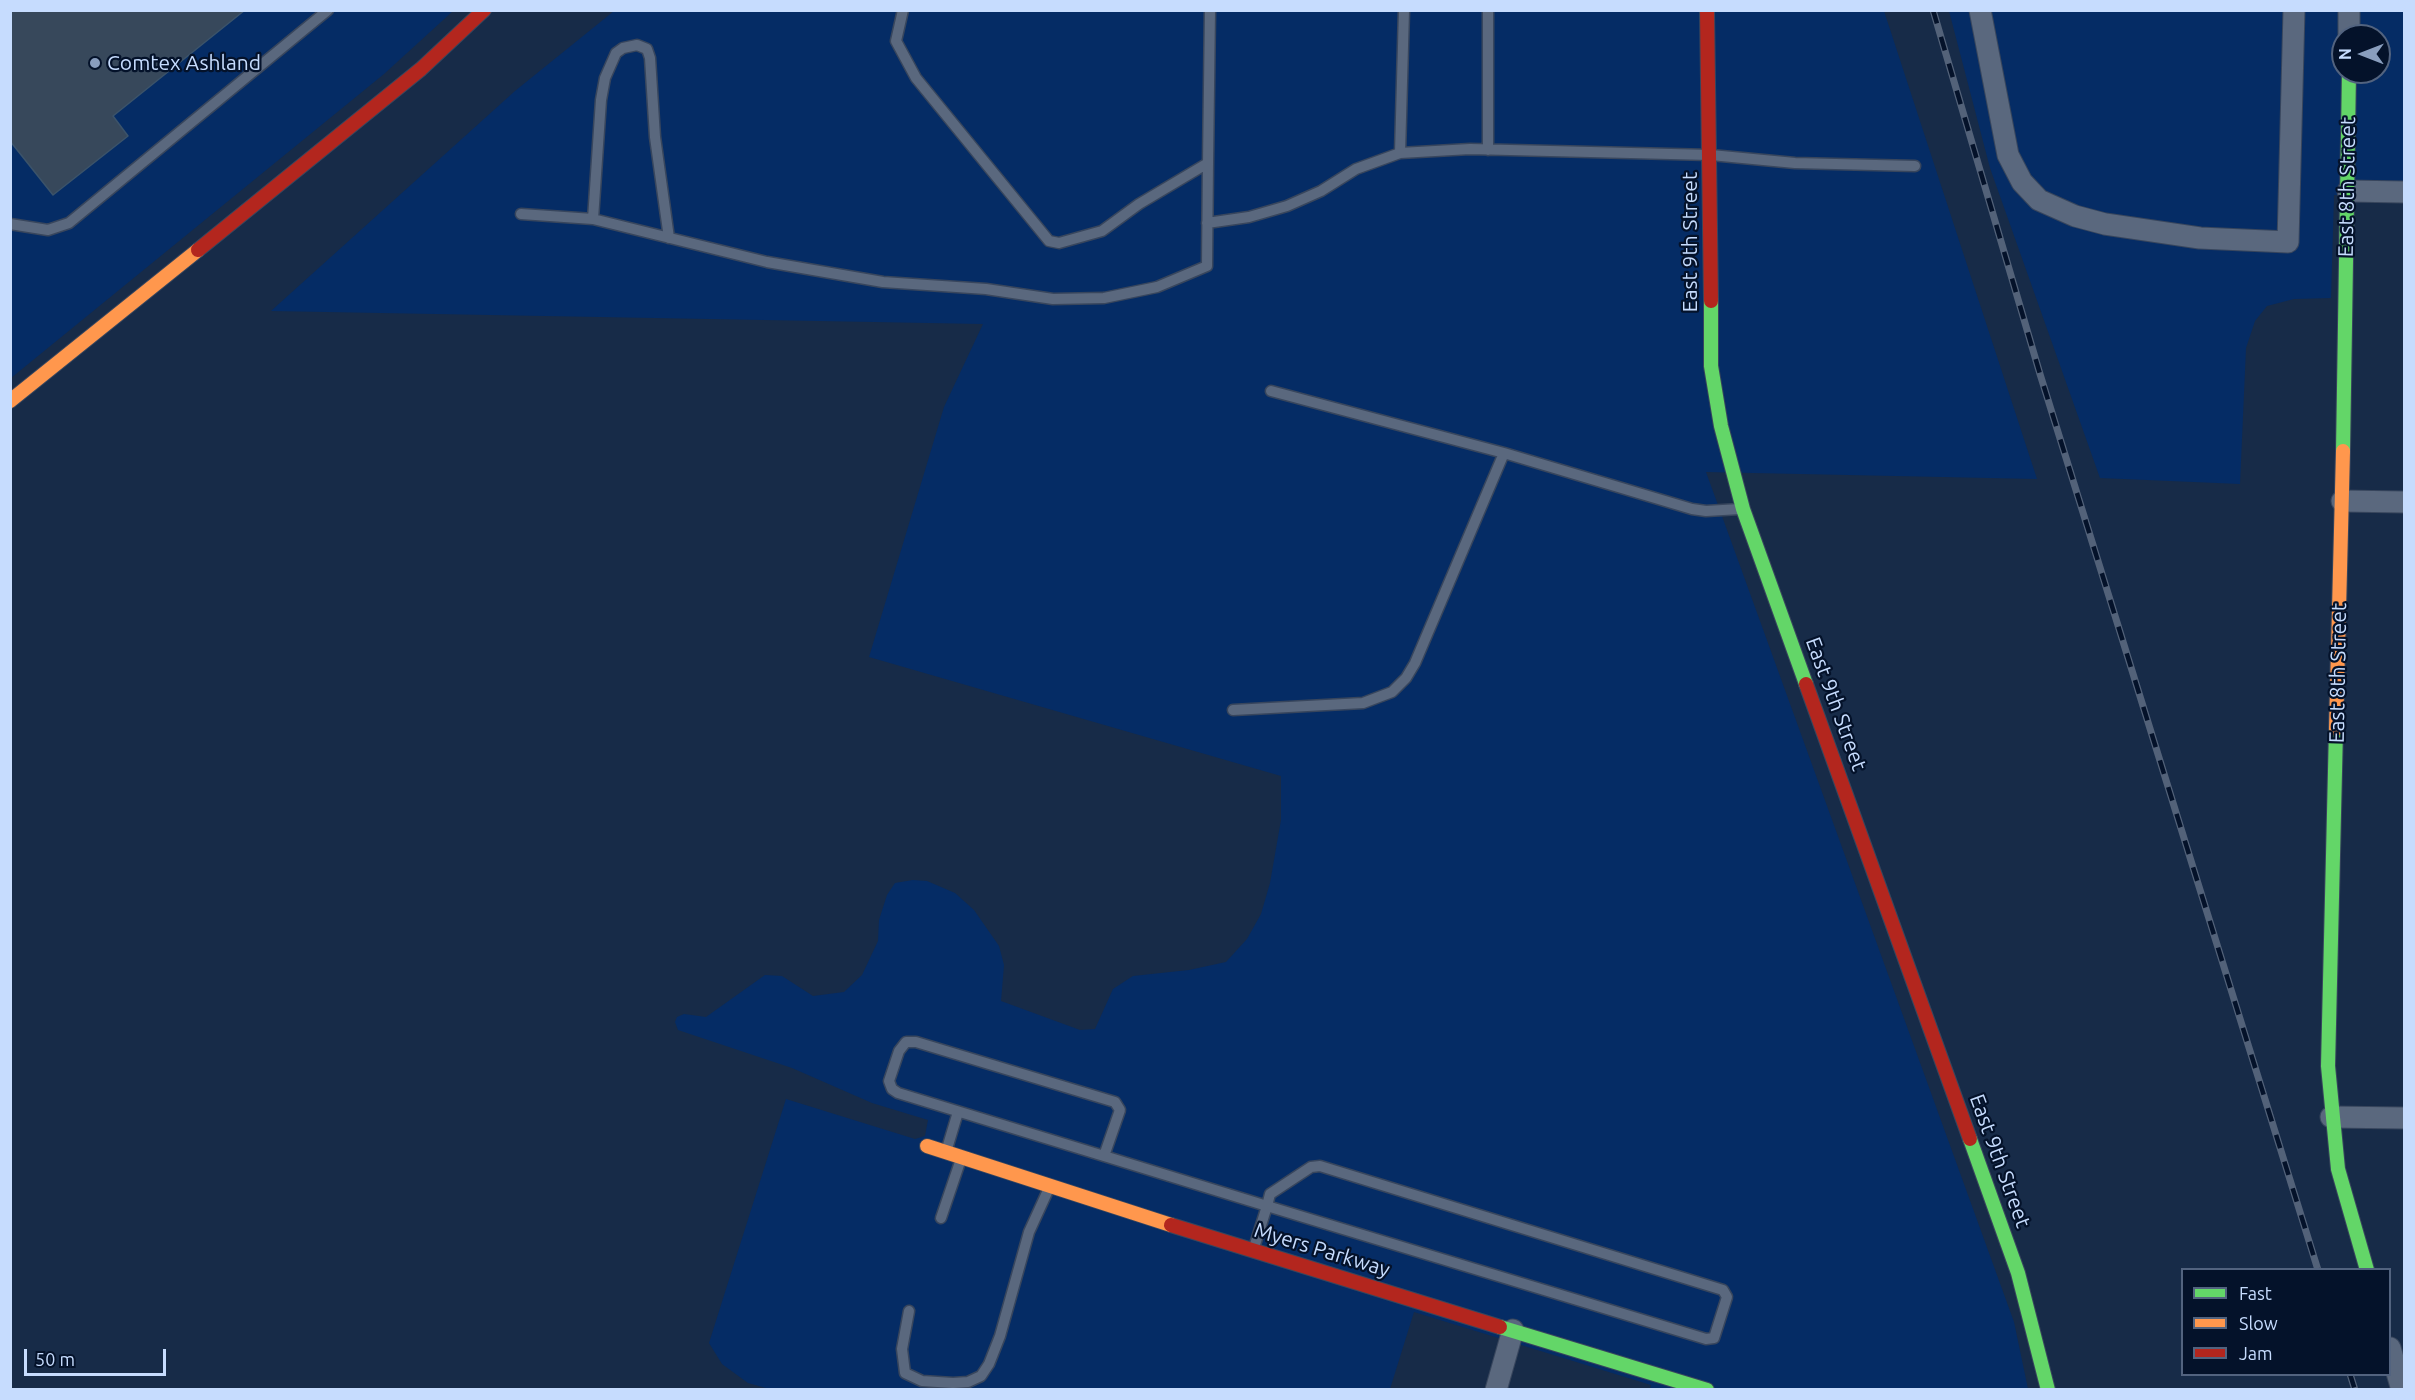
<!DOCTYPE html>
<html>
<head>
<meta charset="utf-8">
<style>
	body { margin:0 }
	#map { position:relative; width:2415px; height:1400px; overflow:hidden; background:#172b48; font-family:Ubuntu,sans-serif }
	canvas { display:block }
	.frame { position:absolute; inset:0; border:12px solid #c6dcfe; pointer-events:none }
	.legend { position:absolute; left:2181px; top:1268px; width:210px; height:108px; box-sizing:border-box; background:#04122a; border:2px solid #52637f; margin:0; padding:8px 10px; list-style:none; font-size:18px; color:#c6dcfe }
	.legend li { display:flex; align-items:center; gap:12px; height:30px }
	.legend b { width:30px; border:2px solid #52637f }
	.north { position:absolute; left:2331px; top:24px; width:60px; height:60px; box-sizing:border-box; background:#04122a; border:2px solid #52637f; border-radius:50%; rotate:270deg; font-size:16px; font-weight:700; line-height:24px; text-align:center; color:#c6dcfe }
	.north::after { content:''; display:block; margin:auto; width:21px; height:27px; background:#899ebe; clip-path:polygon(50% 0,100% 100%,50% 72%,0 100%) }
	.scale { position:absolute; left:24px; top:1349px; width:142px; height:27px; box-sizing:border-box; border:3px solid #c6dcfe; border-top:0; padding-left:8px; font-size:18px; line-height:21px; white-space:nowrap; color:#c6dcfe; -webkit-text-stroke:4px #04122a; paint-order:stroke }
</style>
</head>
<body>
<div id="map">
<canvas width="2415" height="1400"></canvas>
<div class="frame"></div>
<ul class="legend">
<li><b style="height:8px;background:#63d668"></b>Fast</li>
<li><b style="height:8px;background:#ff974d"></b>Slow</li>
<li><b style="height:8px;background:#b3261e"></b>Jam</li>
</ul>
<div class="north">N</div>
<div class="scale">50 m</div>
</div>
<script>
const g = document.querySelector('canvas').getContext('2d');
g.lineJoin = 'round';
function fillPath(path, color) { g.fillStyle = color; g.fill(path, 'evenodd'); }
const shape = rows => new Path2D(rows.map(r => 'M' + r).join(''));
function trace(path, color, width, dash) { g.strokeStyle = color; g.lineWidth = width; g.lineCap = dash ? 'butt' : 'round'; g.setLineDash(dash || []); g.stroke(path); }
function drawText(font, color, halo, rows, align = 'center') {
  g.font = font + ' Ubuntu,sans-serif'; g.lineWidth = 4.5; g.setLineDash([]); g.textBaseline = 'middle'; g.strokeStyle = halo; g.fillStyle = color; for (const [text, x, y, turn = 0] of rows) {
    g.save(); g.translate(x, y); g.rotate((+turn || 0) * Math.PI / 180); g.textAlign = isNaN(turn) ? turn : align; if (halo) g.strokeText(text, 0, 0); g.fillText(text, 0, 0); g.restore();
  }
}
fillPath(shape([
	[11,11,453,11,384,74,11,378],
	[614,11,1884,11,2037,479,1706,472,2014,1322,2028,1389,1650,1389,1651,1385,1414,1312,1390,1389,773,1390,748,1383,722,1364,709,1343,786,1099,915,1139,925,1136,928,1120,872,1103,792,1068,678,1030,675,1022,677,1017,684,1014,706,1017,765,975,782,976,813,996,844,992,862,975,878,941,879,920,887,895,895,883,913,880,927,881,955,893,974,910,999,946,1004,965,1001,1001,1080,1030,1095,1029,1113,989,1133,976,1189,970,1226,962,1247,939,1261,914,1270,883,1281,820,1281,776,869,657,944,407,983,324,271,311,515,91],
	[1949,11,2404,11,2404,195,2334,195,2331,298,2294,299,2267,306,2255,321,2246,348,2240,484,2100,478,1990,168],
	[2343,36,2379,36,2379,72,2343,72]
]), '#052c65');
const building = shape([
	[10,10,245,10,113,116,128,136,53,195,10,141,10,10]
]);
fillPath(building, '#37485b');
trace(building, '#3b536a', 1.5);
const lane = shape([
	[903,10,896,41,916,78,1049,241,1059,243,1102,231,1139,204,1208,163,1210,10],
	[1488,10,1488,150],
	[1400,153,1470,149,1711,155,1795,163,1915,166],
	[521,214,593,219,767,262,883,282,986,289,1053,299,1104,298,1157,287,1207,266,1208,163],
	[593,219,601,100,605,78,616,53,623,48,637,45,647,49,650,58,655,137,669,238],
	[1207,223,1249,217,1287,206,1321,191,1356,169,1400,153,1404,10],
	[10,224,48,230,69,223,328,10],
	[1271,391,1504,453,1692,509,1706,511,1740,509],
	[1233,710,1363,703,1392,692,1406,678,1415,663,1504,453],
	[946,1152,958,1112],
	[1104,1156,1120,1110,1115,1102,916,1042,906,1042,899,1051,889,1081,892,1089,898,1093,1104,1156,1267,1206,1706,1339,1714,1338,1727,1297,1723,1290,1320,1166,1311,1167,1270,1194,1267,1206,1253,1251],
	[941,1218,961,1159],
	[909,1311,902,1349,905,1373,922,1381,953,1383,968,1382,981,1376,989,1364,1000,1336,1029,1232,1050,1186]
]);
const street = shape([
	[1980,10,2008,155,2022,182,2039,200,2075,216,2105,224,2200,238,2288,242,2294,10],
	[2349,36,2349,10],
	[2348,191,2404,192],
	[2342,501,2404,502],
	[2331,1117,2404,1118],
	[2390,1348,2402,1390],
	[1496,1390,1513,1330]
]);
const fast = shape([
	[1711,301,1711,366,1721,426,1743,509,1806,684],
	[2343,451,2349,72],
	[2336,729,2328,1066,2338,1169,2367,1270],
	[1970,1139,2018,1273,2048,1390],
	[1500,1327,1707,1390]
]);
const slow = shape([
	[10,401,198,250],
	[2336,729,2343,451],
	[927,1146,1171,1225]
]);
const jam = shape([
	[1707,10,1711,301],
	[198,250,421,69,484,10],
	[1806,684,1970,1139],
	[1171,1225,1500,1327]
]);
trace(lane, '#38465d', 13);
trace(street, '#38465d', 23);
trace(fast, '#38465d', 16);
trace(slow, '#38465d', 16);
trace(jam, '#38465d', 16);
trace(lane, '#5a687e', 10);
trace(street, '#5a687e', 21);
trace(fast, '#63d668', 14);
trace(slow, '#ff974d', 14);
trace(jam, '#b3261e', 14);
const rail = shape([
	[1933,10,2040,374,2318,1270],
	[2350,1374,2355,1390]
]);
trace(rail, '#536279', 7);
trace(rail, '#04122a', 4.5, [14]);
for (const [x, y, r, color] of [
	[95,63,6,"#899ebe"]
]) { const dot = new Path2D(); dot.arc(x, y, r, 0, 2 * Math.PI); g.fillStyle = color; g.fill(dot); trace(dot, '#04122a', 2); }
drawText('21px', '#c6dcfe', '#04122a', [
	["Comtex Ashland",107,63]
], 'left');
drawText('21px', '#c6dcfe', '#04122a', [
	["East 8th Street",2347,187,-89],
	["East 9th Street",1690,242,-90],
	["East 8th Street",2338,673,-89],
	["East 9th Street",1836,704,70],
	["East 9th Street",2000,1161,70],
	["Myers Parkway",1322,1250,17]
]);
</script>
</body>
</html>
